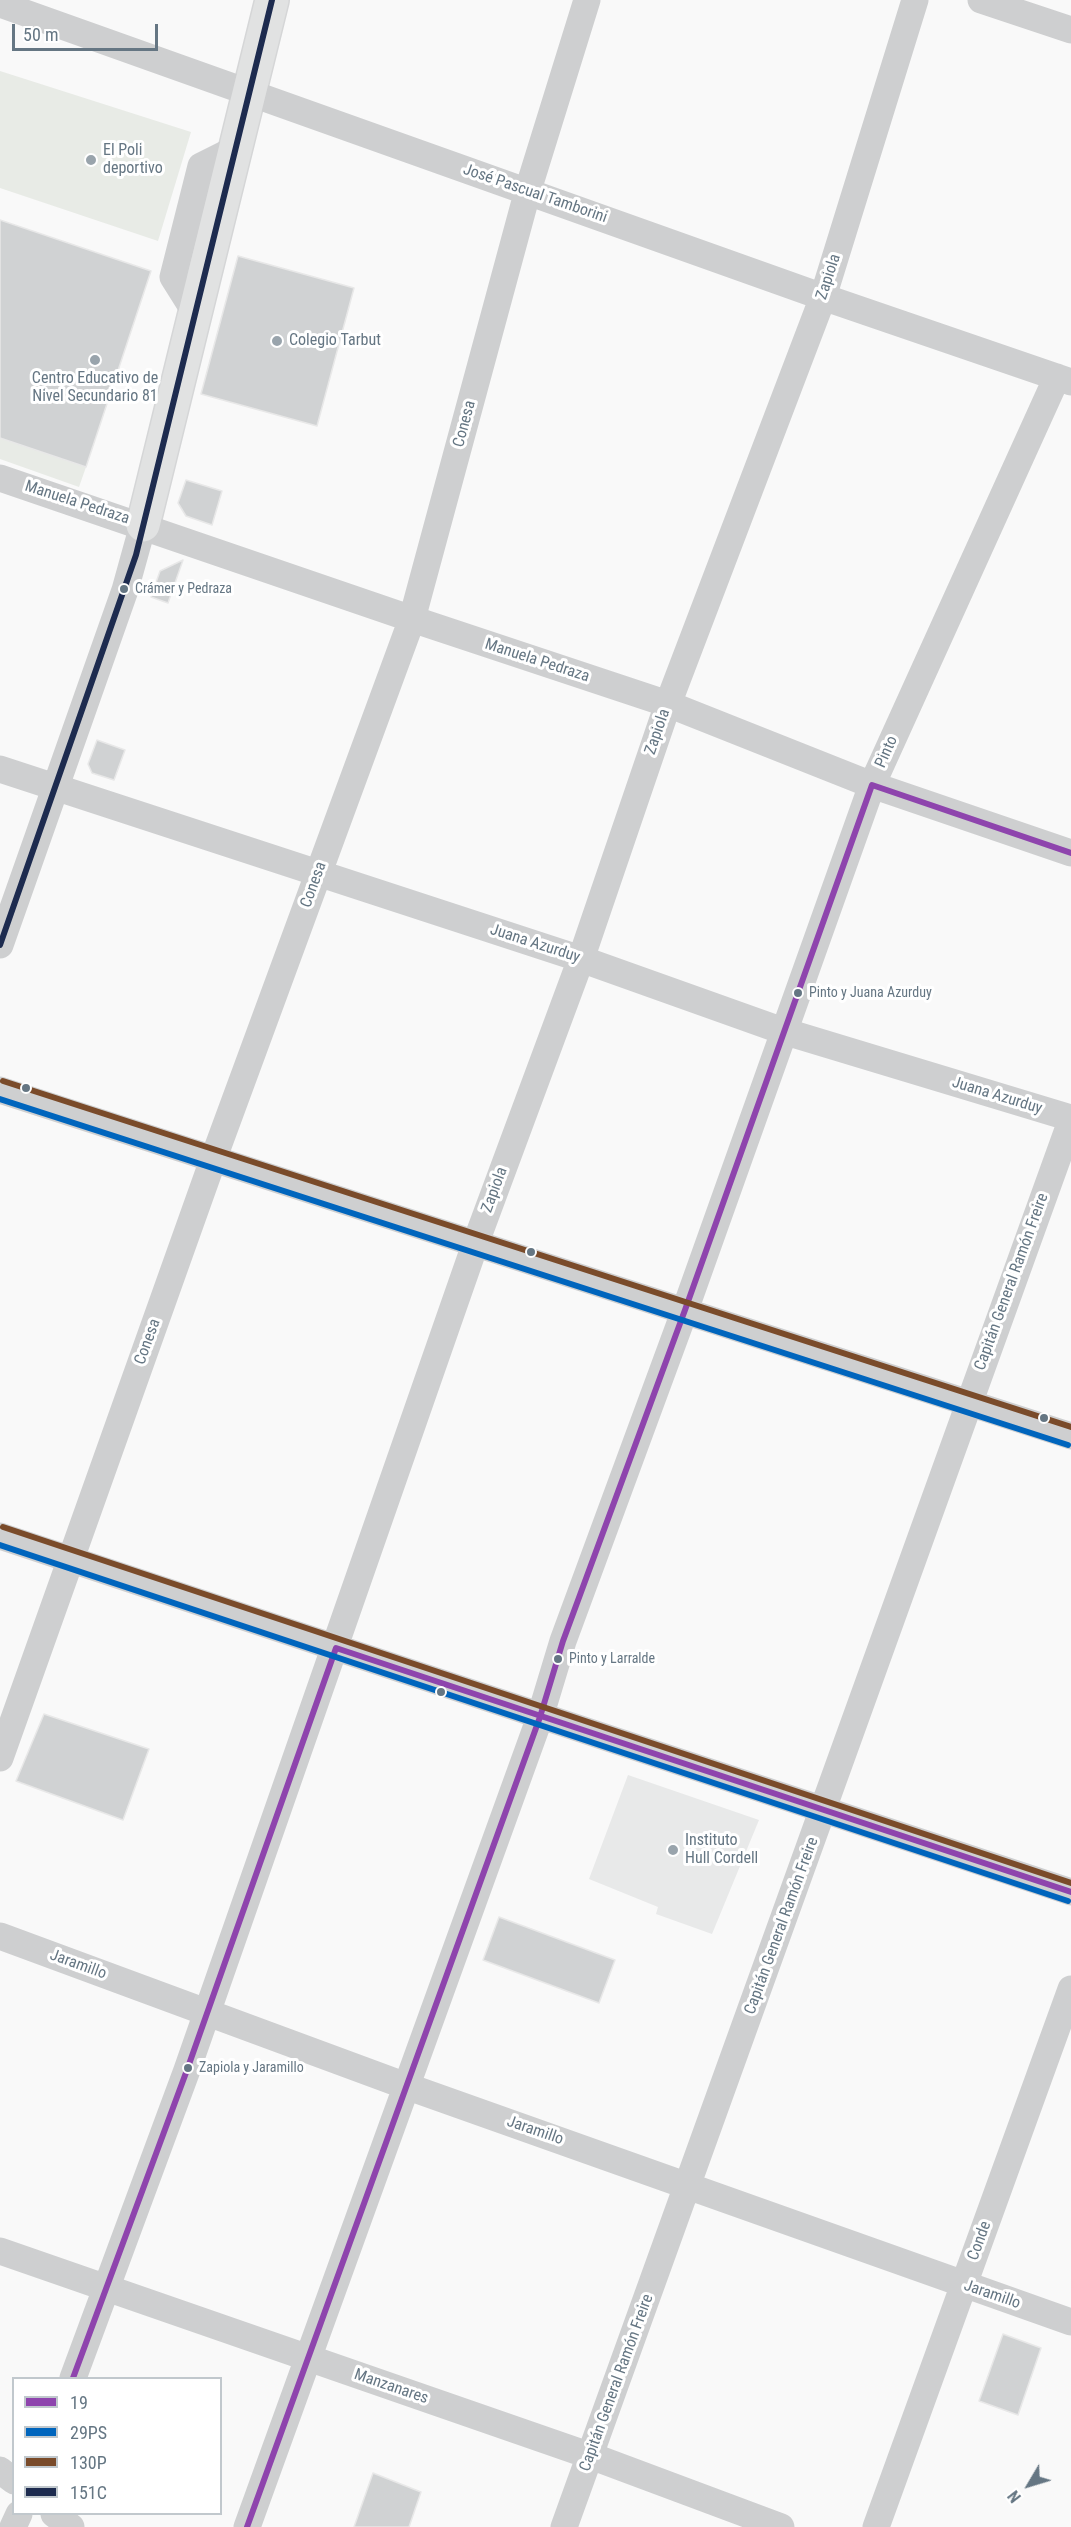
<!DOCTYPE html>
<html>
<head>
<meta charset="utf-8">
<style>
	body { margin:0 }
	#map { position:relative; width:1071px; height:2527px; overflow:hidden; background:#f9f9f9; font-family:"Roboto Condensed",sans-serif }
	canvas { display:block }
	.legend { position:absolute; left:12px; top:2377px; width:210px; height:138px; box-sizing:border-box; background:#fff; border:2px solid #c1c8cd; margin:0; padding:8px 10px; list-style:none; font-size:18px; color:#657683 }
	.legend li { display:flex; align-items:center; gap:12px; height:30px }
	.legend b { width:30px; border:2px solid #c1c8cd }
	.north { position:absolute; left:999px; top:2455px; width:60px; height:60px; -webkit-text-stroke:4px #fff; paint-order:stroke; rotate:232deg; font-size:16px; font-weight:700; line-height:24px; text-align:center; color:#657683 }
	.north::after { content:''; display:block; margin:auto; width:21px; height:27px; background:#657683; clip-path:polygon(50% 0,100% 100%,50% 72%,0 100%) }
	.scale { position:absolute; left:12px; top:24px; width:146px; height:27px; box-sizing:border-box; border:3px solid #657683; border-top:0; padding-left:8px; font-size:18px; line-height:21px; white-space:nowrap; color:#657683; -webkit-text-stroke:4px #fff; paint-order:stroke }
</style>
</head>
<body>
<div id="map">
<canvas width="1071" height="2527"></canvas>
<ul class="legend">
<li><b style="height:8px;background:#8e44ad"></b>19</li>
<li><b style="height:8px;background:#0065bd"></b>29PS</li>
<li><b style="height:8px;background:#7a4b2a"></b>130P</li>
<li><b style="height:8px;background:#1d2b4f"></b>151C</li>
</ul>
<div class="north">N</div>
<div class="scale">50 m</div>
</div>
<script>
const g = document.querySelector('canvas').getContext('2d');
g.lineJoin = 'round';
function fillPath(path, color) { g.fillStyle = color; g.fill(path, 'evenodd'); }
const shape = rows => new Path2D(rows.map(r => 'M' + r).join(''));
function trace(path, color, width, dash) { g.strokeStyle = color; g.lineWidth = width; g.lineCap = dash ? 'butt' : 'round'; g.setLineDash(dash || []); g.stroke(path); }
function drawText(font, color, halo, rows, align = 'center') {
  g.font = font + ' "Roboto Condensed",sans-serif'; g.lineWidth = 6; g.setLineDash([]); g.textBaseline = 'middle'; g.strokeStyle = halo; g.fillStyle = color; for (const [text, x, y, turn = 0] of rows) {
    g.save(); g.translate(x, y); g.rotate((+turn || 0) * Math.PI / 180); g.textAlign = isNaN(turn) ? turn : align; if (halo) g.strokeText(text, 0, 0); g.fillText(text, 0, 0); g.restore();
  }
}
fillPath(shape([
	[628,1775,759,1820,712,1934,656,1914,658,1907,589,1879]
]), '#e8e9e9');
fillPath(shape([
	[0,71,191,132,158,241,0,188],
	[0,438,86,467,79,487,0,459]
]), '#e8ebe6');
const building = shape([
	[0,220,151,271,86,467,0,438,0,220],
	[238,256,354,288,317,426,201,394,238,256],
	[186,480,222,491,212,525,186,516,178,503,186,480],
	[183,560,168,603,151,597,160,571,183,560],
	[97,740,125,750,114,780,92,773,88,764,97,740],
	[44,1714,149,1749,123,1820,16,1781,44,1714],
	[499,1917,615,1960,599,2003,483,1960,499,1917],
	[1003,2334,1041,2348,1018,2415,979,2401,1003,2334],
	[373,2473,421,2492,409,2527,354,2527,373,2473]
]);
fillPath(building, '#d0d2d3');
trace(building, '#e8e8e8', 1.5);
const major = shape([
	[143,525,272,0]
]);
trace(major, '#d5d6d7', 36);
trace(shape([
	[981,0,1071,30],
	[0,4,823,297,1071,382],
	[195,312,173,277,201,166,235,149],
	[0,478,412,619,668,704,872,785,1071,853],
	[0,769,581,959,783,1031,1071,1118],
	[0,945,125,590,143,525],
	[0,1090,1071,1436],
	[0,1536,1071,1892],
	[0,1758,213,1160,412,619,528,190,587,0],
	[0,1936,406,2086,1071,2322],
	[0,2251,591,2456,781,2527],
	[73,2378,187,2070,476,1242,581,959,668,704,823,297,915,0],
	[0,2470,14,2481],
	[54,2514,71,2527],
	[13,2527,19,2514],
	[247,2527,540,1717,563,1641,685,1310,872,785,1057,377],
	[564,2527,1071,1121],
	[876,2527,1071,1989]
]), '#cecfd0', 27);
trace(major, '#e1e2e2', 33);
trace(shape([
	[73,2378,187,2070,336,1648,1071,1892],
	[247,2527,540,1717,563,1641,685,1310,872,785,1071,853]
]), '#8e44ad', 6);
trace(shape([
	[0,1099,1068,1445],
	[0,1545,1068,1901]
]), '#0065bd', 6);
trace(shape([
	[3,1081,1071,1427],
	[3,1527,1071,1883]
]), '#7a4b2a', 6);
trace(shape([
	[0,945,136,555,272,0]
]), '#1d2b4f', 6);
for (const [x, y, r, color] of [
	[91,160,6,"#99a4ac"],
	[277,341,6,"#99a4ac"],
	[95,360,6,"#99a4ac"],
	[124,589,5,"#657683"],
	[798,993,5,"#657683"],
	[26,1088,5,"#657683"],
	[531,1252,5,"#657683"],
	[1044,1418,5,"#657683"],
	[558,1659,5,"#657683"],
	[441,1692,5,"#657683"],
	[673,1850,6,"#99a4ac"],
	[188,2068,5,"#657683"]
]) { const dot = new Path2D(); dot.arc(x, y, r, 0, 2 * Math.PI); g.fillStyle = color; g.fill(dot); trace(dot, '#fff', 2); }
drawText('14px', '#657683', '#fff', [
	["Crámer y Pedraza",135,589],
	["Pinto y Juana Azurduy",809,993],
	["Pinto y Larralde",569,1659],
	["Zapiola y Jaramillo",199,2068]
], 'left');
drawText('16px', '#657683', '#fff', [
	["El Poli",103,151],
	["deportivo",103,169],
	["Colegio Tarbut",289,341],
	["Centro Educativo de",95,379,"center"],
	["Nivel Secundario 81",95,397,"center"],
	["Instituto",685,1841],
	["Hull Cordell",685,1859]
], 'left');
drawText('16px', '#657683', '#fff', [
	["José Pascual Tamborini",535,194,19],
	["Zapiola",829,277,-72],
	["Conesa",465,424,-75],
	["Manuela Pedraza",77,503,18],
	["Manuela Pedraza",537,661,18],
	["Zapiola",658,732,-71],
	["Pinto",887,752,-66],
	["Conesa",314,885,-70],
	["Juana Azurduy",535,944,18],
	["Juana Azurduy",997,1096,17],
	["Zapiola",495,1190,-70],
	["Capitán General Ramón Freire",1012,1282,-70],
	["Conesa",148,1342,-70],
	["Capitán General Ramón Freire",782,1926,-70],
	["Jaramillo",78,1965,20],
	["Jaramillo",535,2131,19],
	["Conde",980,2241,-70],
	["Jaramillo",992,2295,19],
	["Capitán General Ramón Freire",617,2383,-70],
	["Manzanares",391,2387,19]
]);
</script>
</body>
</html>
